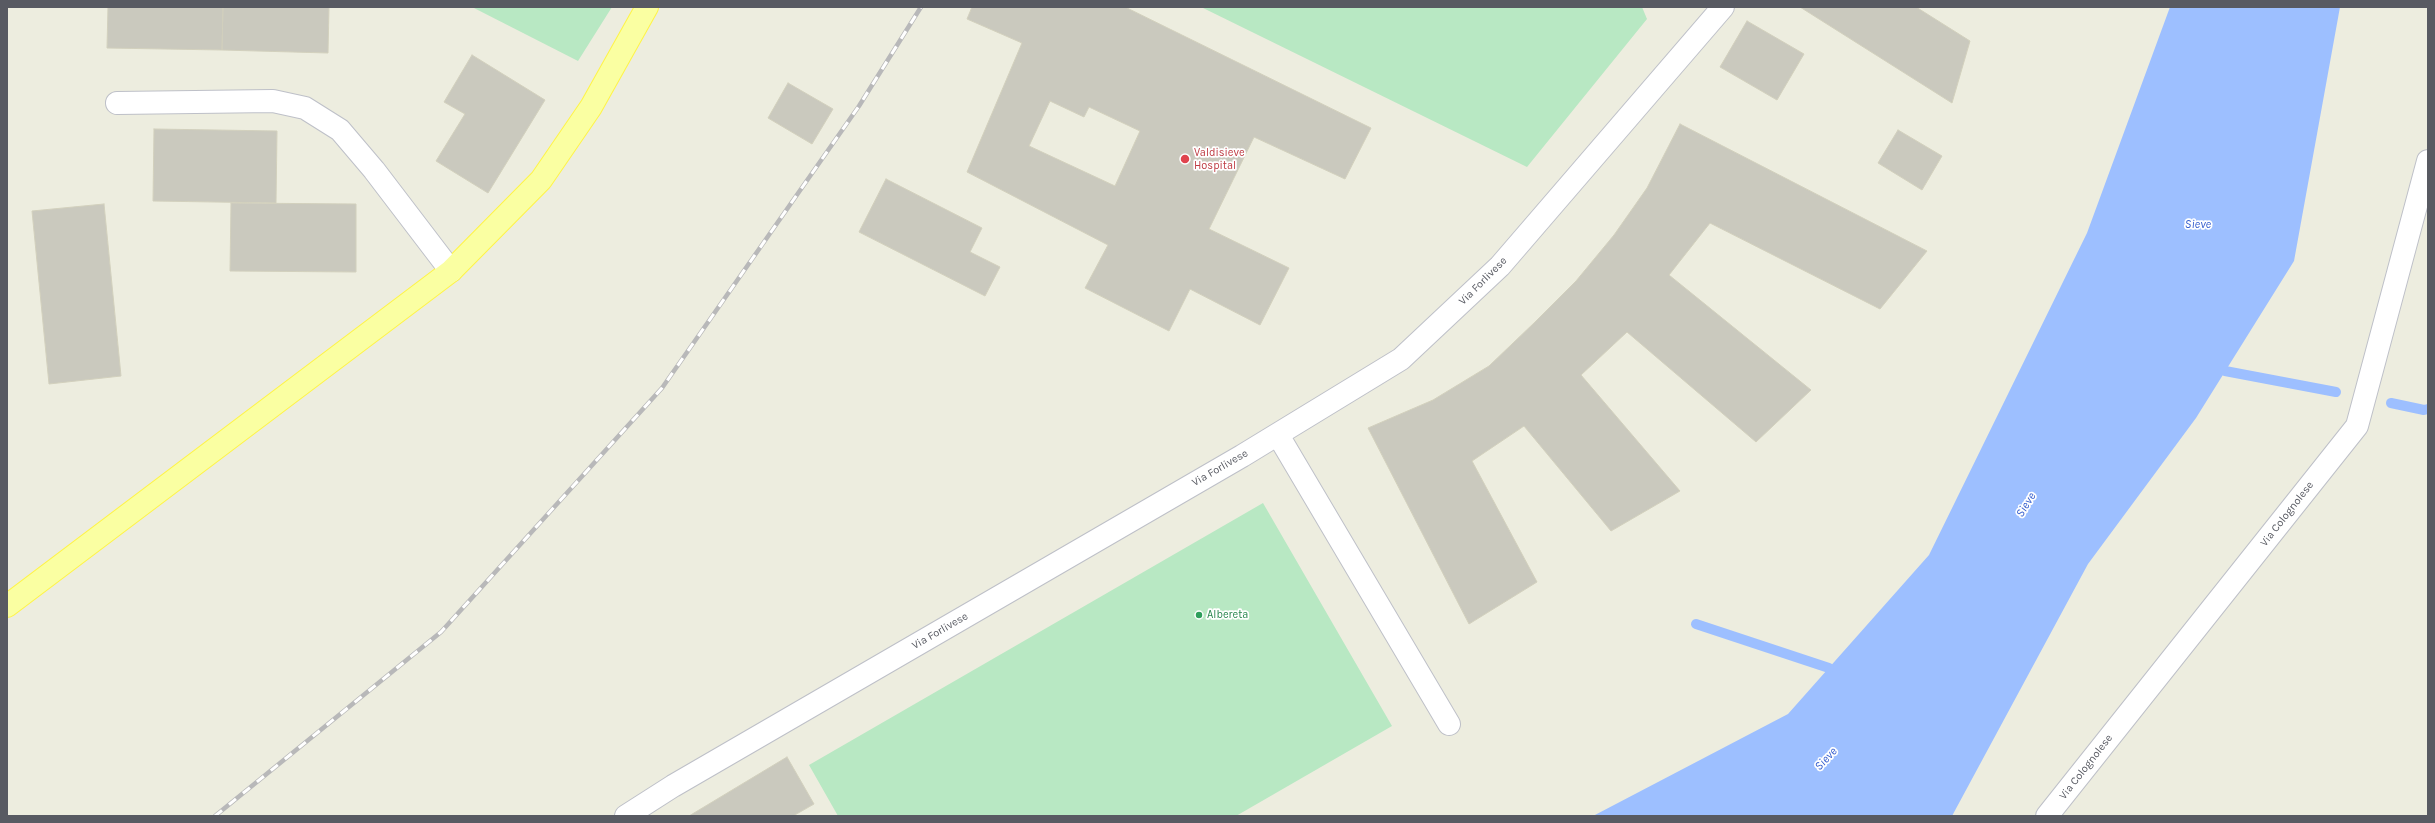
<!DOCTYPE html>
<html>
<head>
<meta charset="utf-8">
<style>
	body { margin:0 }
	#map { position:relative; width:2435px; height:823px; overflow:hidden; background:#ededdf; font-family:Karla,sans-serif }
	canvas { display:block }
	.frame { position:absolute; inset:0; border:8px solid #585a62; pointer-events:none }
</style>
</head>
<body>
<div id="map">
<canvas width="2435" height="823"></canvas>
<div class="frame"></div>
</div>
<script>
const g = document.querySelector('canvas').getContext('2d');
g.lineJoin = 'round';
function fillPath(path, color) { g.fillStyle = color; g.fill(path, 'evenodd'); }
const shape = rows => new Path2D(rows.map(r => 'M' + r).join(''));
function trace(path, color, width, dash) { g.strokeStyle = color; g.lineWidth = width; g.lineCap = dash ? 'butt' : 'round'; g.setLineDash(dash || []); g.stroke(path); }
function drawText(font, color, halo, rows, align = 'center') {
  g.font = font + ' Karla,sans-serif'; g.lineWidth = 3.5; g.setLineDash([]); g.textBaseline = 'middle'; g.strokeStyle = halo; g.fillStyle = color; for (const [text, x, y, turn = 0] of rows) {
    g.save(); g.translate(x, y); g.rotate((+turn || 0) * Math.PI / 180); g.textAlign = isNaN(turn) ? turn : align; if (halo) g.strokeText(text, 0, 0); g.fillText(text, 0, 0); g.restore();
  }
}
fillPath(shape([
	[472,7,612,7,578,61],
	[1201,7,1642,7,1647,19,1527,167],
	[1263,503,1392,726,1236,816,838,816,809,765]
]), '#b8e8c3');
fillPath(shape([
	[2170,7,2340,7,2294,261,2196,418,2088,564,1952,816,1593,816,1788,714,1929,555,2087,233]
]), '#9dbfff');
trace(shape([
	[2225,371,2336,392],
	[2391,403,2424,410,2428,409],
	[1696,624,1829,668]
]), '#9dbfff', 10);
const building = shape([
	[108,7,223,7,222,50,107,48,108,7],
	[223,7,329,7,328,53,222,50,223,7],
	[972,7,1125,7,1371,128,1345,179,1254,137,1209,229,1289,268,1260,325,1190,289,1169,331,1085,288,1108,245,967,172,1022,43,967,19,972,7],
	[1050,101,1084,117,1089,107,1140,131,1115,186,1029,146,1050,101],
	[1800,7,1916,7,1970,41,1952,103,1800,7],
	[1747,21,1804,54,1777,100,1720,67,1747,21],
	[472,55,545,100,488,193,436,161,465,114,444,102,472,55],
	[788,83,833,109,812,144,768,118,788,83],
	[1680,124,1927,251,1880,309,1710,223,1669,275,1811,390,1756,442,1627,332,1581,375,1680,491,1611,531,1524,426,1472,461,1537,582,1469,624,1368,428,1433,400,1489,366,1535,322,1576,281,1614,235,1647,188,1680,124],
	[154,129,277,131,276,203,153,201,154,129],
	[1898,130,1942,156,1922,190,1878,163,1898,130],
	[886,179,982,228,970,252,1000,267,985,296,859,232,886,179],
	[231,203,356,204,356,272,230,271,231,203],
	[104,204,121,376,49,384,32,211,104,204],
	[787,757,814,804,793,816,689,816,787,757]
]);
fillPath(building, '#cac9be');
trace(building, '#d2d0bd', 1);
const minor = shape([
	[117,103,273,101,305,108,340,130,374,170,451,271],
	[1278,435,1449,724],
	[2047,816,2357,426,2428,161]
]);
const tertiary = shape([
	[626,816,673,786,1242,456,1401,359,1500,266,1723,7]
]);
const primary = shape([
	[7,606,451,271,541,180,591,107,647,7]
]);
trace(minor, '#bec0c8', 24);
trace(tertiary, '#bec0c8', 24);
trace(primary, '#fff446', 24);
trace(minor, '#fff', 22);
trace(tertiary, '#fff', 22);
trace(primary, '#faffa2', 22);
const rail = shape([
	[215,816,441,632,662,388,859,106,921,7]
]);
trace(rail, '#b8b8b9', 4.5);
trace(rail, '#fff', 3, [9]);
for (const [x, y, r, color] of [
	[1185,159,5,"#e0444e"],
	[1199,615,4,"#2e9e5b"]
]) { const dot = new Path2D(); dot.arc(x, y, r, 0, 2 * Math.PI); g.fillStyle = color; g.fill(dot); trace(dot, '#fff', 1.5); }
drawText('11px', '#be3a42', '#fff', [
	["Valdisieve",1194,153],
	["Hospital",1194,166]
], 'left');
drawText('11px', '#585a62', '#fff', [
	["Via Forlivese",1483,281,-45],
	["Via Forlivese",1220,468,-30],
	["Via Colognolese",2287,514,-52],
	["Via Forlivese",940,631,-30],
	["Via Colognolese",2086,767,-52]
]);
drawText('11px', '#27864d', '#fff', [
	["Albereta",1207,615]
], 'left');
drawText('italic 12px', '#345dce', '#fff', [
	["Sieve",2198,225],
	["Sieve",2026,505,-58],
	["Sieve",1826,759,-47]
]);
</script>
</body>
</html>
